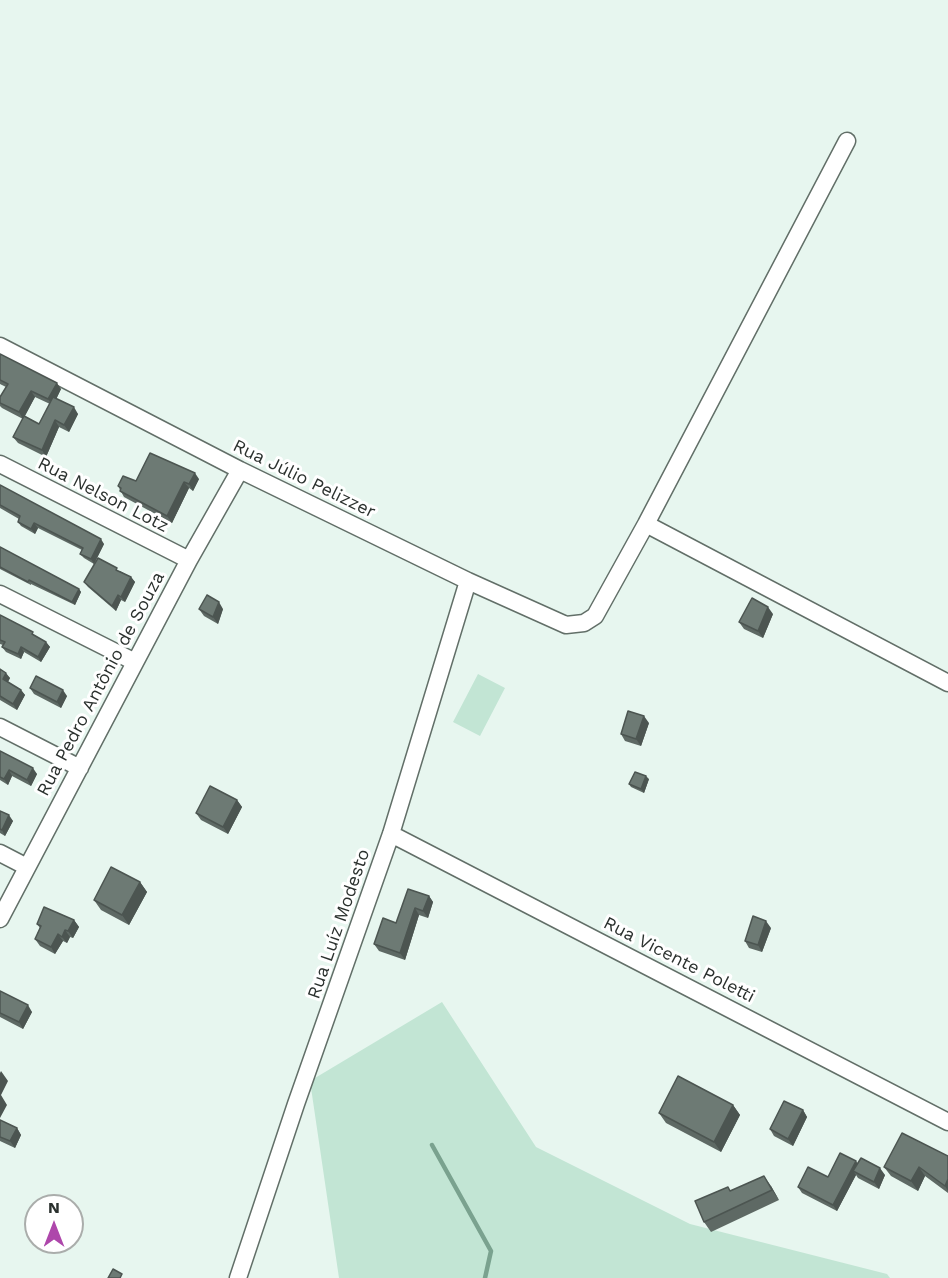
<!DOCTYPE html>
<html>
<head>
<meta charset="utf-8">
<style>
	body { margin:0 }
	#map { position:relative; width:948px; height:1278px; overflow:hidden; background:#e7f6ef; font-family:"Work Sans",sans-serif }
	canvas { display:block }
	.north { position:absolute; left:24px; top:1194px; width:60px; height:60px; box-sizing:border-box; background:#fff; border:2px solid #aaadab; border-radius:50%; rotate:0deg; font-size:16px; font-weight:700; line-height:24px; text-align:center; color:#2b312e }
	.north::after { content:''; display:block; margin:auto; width:21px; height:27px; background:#ae47ab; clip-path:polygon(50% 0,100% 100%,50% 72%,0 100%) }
</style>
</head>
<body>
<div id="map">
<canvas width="948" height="1278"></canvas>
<div class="north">N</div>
</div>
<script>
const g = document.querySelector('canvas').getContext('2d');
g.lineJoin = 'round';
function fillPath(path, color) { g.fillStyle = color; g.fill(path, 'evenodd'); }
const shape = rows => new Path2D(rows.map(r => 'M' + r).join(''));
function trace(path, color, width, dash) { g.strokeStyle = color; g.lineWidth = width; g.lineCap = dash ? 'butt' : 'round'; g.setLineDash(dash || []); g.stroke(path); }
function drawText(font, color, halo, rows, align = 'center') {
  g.font = font + ' "Work Sans",sans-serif'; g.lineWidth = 6; g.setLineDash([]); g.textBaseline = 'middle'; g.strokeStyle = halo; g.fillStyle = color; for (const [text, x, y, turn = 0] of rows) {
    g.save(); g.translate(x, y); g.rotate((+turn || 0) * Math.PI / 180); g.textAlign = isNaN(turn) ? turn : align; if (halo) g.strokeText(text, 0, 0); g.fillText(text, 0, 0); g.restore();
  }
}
fillPath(shape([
	[478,674,505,688,480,736,453,722],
	[442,1002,536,1147,690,1224,887,1274,890,1278,339,1278,310,1081]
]), '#c2e5d4');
trace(shape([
	[432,1145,491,1251,485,1278]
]), '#7aa28f', 4.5);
const street = shape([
	[0,346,240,470,468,581,566,625,584,623,595,616,646,524,847,141],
	[0,464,189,560],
	[646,524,948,683],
	[0,594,135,662],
	[0,727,80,768],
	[391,834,948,1122],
	[0,853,27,867],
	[0,919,189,560,240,470],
	[238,1278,296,1104,391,834,468,581]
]);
trace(street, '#626f68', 19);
trace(street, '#fff', 16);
fillPath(shape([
	[0,354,61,389,56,399,78,414,69,432,59,427,46,457,18,443,13,437,23,419,2,408,0,406,0,397,6,387,0,384],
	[35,397,50,404,39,424,25,416],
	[199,479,193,491,189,488,172,523,124,497,118,486,136,481],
	[0,485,104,544,94,564,84,558,80,554,82,550,38,528,35,534,21,526,18,522,19,519,0,508],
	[0,547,79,589,81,592,75,605,31,584,31,585,0,569],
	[120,571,131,577,135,582,125,602,121,600,116,611,88,587,84,582],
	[199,609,223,609,218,624,204,616],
	[773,614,763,638,744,629,739,622],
	[0,615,46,642,50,647,41,662,24,652,21,659,6,652,2,647,3,645,0,644],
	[0,669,10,678,8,682,21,690,25,695,17,710,0,700],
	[30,688,67,696,61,708,34,694],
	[649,723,641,746,625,741,621,734],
	[0,751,37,774,31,786,12,776,8,785,0,780],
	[649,779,644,793,631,787,629,784],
	[237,800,242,807,228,834,201,820,196,813],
	[0,811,13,821,5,836,0,833],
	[140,882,147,892,129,925,101,910,94,900],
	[429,896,433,902,428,918,419,915,405,960,379,951,374,944,396,923],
	[74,920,79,927,73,938,70,937,67,943,63,941,55,954,40,946,35,939,40,928,37,924],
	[771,928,762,952,749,948,745,941],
	[0,991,32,1012,23,1029,0,1017],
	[733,1105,740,1115,721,1152,666,1123,659,1113],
	[803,1110,807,1117,793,1146,774,1136,770,1129],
	[0,1120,17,1128,21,1135,15,1148,0,1141],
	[948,1156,948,1193,925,1176,918,1191,891,1176,884,1167],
	[858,1164,885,1175,879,1189,858,1178,856,1175,837,1211,802,1193,798,1187,828,1177],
	[771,1186,779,1200,711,1232,704,1222]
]), '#5e6964');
fillPath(shape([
	[57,383,61,389,53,406,48,399],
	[31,391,35,397,23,419,19,412],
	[74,407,78,414,69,432,64,425],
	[55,420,59,427,46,457,42,450],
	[195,473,199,479,193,491,189,484],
	[184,482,189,488,172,523,167,516],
	[34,523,38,528,35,534,31,529],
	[101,539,104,544,94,564,91,559],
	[131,577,135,582,125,602,121,597],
	[79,589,81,592,75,605,72,602],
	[118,595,121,600,116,611,112,606],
	[219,602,223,609,218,624,213,617],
	[768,607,773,614,763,638,758,631],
	[46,642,50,647,41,662,38,657],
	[21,647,24,652,21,659,18,654],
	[6,673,10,678,6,685,3,679],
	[21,690,25,695,17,710,13,704],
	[63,690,67,696,61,708,57,702],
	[644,716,649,723,641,746,636,739],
	[33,768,37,774,31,786,27,780],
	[9,770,12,776,8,785,4,779],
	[646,776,649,779,644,793,641,789],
	[237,800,242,807,228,834,223,827],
	[9,815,13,821,5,836,2,830],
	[140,882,147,892,129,925,122,915],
	[429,896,433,902,428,918,423,911],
	[415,908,419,915,405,960,400,953],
	[74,920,79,927,73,938,68,931],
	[766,921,771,928,762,952,758,945],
	[65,930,70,937,67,943,62,937],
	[58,934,63,941,55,954,51,947],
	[28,1005,32,1012,23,1029,19,1022],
	[1,1071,8,1081,1,1095,7,1105,0,1118,0,1073],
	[733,1105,740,1115,721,1152,714,1142],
	[803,1110,807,1117,793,1146,788,1139],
	[17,1128,21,1135,15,1148,10,1141],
	[856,1161,860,1167,853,1171,856,1175,837,1211,833,1205],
	[919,1167,925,1176,918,1191,911,1181],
	[880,1168,885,1175,879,1189,874,1182],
	[764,1176,771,1186,779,1200,772,1190],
	[948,1179,948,1191,945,1186]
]), '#4c5551');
const building = shape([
	[0,354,57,383,48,399,31,391,19,412,0,403,0,397,8,384,0,380,0,354],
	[53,397,74,407,64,425,55,420,42,450,13,437,24,416,39,424,53,397],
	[150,453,195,473,189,484,184,482,167,516,120,491,121,488,118,486,123,476,136,481,150,453],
	[0,485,101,539,91,559,80,554,83,548,34,523,31,529,18,522,20,516,0,505,0,485],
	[0,547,79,589,72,602,29,580,28,582,0,567,0,547],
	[98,558,117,568,116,570,131,577,121,597,118,595,112,606,84,582,98,558],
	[207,595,219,602,213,617,199,609,207,595],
	[752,598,768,607,758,631,739,622,752,598],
	[0,615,33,632,32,634,46,642,38,657,21,647,18,654,2,647,5,642,0,640,0,615],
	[0,669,6,673,3,679,21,690,13,704,0,696,0,669],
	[36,676,63,690,57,702,30,688,36,676],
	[628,711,644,716,636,739,621,734,628,711],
	[0,751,33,768,27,780,9,770,4,779,0,777,0,751],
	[635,772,646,776,641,789,629,784,635,772],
	[210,786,237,800,223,827,196,813,210,786],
	[0,811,9,815,2,830,0,829,0,811],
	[111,867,140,882,122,915,94,900,111,867],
	[408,889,429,896,423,911,415,908,400,953,374,944,383,918,396,923,408,889],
	[44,907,74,920,68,931,65,930,62,937,58,934,51,947,35,939,41,926,37,924,44,907],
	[753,916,766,921,758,945,745,941,753,916],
	[0,991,28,1005,19,1022,0,1013,0,991],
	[678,1076,733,1105,714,1142,659,1113,678,1076],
	[784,1101,803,1110,788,1139,770,1129,784,1101],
	[0,1120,17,1128,10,1141,0,1137,0,1120],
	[902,1133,948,1156,948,1179,945,1186,919,1167,911,1181,884,1167,902,1133],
	[840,1153,856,1161,833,1205,798,1187,808,1167,828,1177,840,1153],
	[861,1158,880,1168,874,1182,853,1171,861,1158],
	[764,1176,772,1190,704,1222,695,1201,728,1187,730,1191,764,1176],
	[113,1269,122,1274,120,1278,108,1278,113,1269]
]);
fillPath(building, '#6d7a74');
trace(building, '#4c5551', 1.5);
drawText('18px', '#2b312e', '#fff', [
	["Rua Júlio Pelizzer",304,479,26],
	["Rua Nelson Lotz",103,495,27],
	["Rua Pedro Antônio de Souza",101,684,-62],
	["Rua Luíz Modesto",339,924,-71],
	["Rua Vicente Poletti",679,960,27]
]);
</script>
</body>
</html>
